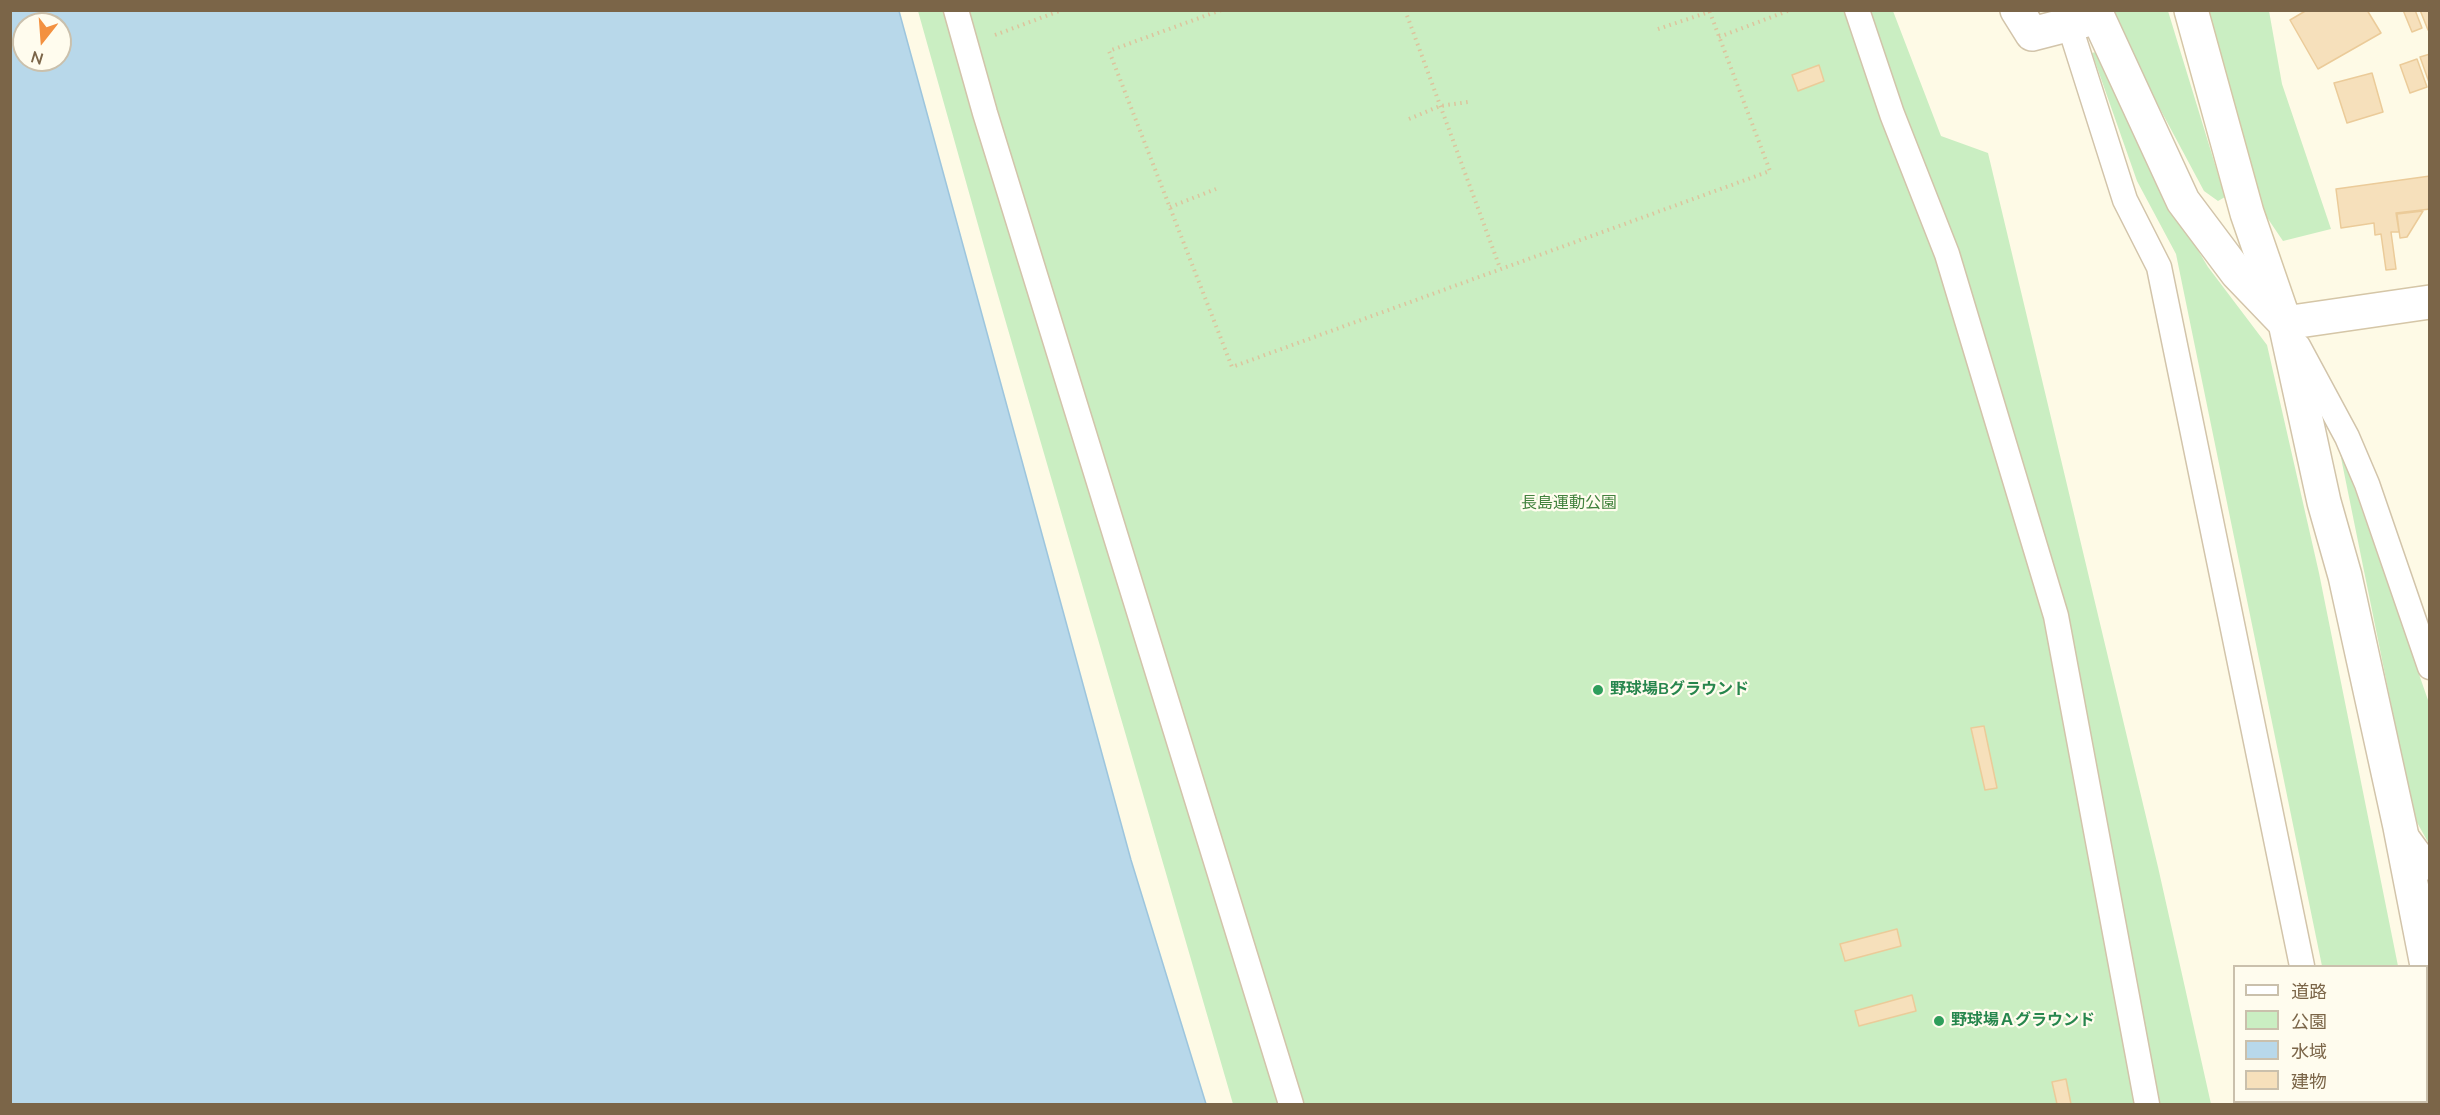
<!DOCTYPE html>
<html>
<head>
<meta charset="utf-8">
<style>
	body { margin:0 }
	#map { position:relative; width:2440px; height:1115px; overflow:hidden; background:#fefae6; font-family:"Nunito Sans","Noto Sans JP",sans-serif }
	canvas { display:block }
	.frame { position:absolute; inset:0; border:12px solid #7b6548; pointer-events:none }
	.legend { position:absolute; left:2233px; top:965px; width:195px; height:138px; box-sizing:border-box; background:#fffcee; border:2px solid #cac0ac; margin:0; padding:8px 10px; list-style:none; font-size:18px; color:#7b6548 }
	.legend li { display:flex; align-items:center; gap:12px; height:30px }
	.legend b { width:30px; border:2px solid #cac0ac }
	.north { position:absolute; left:12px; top:12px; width:60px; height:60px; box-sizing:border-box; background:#fffcee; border:2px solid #cac0ac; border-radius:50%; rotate:197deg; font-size:16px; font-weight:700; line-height:24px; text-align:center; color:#7b6548 }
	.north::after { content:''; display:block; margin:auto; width:21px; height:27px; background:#f39140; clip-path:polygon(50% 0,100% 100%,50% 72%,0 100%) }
</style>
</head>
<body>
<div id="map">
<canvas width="2440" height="1115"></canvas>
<div class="frame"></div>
<ul class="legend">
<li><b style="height:8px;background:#fff"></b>道路</li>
<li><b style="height:16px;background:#caeec2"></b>公園</li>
<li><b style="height:16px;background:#b8d8ea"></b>水域</li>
<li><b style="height:16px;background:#f6e0bb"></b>建物</li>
</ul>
<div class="north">N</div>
</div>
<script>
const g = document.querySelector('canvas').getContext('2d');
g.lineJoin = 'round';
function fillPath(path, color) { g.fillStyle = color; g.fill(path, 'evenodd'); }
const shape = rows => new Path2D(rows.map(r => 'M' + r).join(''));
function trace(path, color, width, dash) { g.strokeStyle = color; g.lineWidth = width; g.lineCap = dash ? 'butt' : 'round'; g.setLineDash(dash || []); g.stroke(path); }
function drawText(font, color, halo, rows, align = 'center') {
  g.font = font + ' "Nunito Sans","Noto Sans JP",sans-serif'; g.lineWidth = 4.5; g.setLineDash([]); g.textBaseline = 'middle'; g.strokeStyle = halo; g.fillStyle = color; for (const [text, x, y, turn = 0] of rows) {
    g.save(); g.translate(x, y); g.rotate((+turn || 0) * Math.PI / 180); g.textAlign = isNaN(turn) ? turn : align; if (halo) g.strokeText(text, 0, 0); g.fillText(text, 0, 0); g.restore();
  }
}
fillPath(shape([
	[918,11,1893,11,1941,136,1988,153,2158,867,2211,1104,1233,1104,991,271],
	[2112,11,2168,11,2225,197,2218,201,2204,191,2159,107],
	[2208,11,2269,11,2282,84,2331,229,2283,241,2264,213],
	[2096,52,2158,183,2208,267,2267,345,2319,573,2398,966,2322,966,2176,254,2137,181,2092,53],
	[2337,438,2429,703,2429,844,2414,817],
	[2350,1102,2424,1102,2424,1104,2351,1104]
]), '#caeec2');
const water = shape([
	[10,11,899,11,1131,860,1206,1104,11,1104,10,11],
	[24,24,60,24,60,60,24,60,24,24]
]);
fillPath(water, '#b8d8ea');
trace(water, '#9dc5dd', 1.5);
const building = shape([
	[2307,10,2367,10,2381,33,2318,69,2290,20,2307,10],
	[2403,10,2415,10,2422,28,2412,32,2403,10],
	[2420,10,2430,10,2430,29,2428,30,2420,10],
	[2430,54,2430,85,2420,57,2430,54],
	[2417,59,2427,87,2410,93,2400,65,2417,59],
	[1819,65,1824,81,1798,91,1792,75,1819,65],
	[2372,73,2383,112,2347,123,2334,83,2372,73],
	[2430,176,2430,209,2396,213,2399,232,2391,232,2396,269,2386,270,2381,234,2375,235,2374,223,2341,228,2336,189,2430,176],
	[2423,211,2407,237,2400,238,2397,214,2423,211],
	[1984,726,1997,788,1985,790,1971,728,1984,726],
	[1897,929,1901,946,1845,961,1840,944,1897,929],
	[1912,995,1916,1011,1859,1026,1855,1011,1912,995],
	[2066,1079,2071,1104,2057,1104,2052,1082,2066,1079]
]);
fillPath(building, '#f6e0bb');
trace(building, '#ebcb99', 1.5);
const lane = shape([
	[956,10,985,113,1291,1104],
	[1857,10,1892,114,1947,254,2056,616,2147,1104],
	[2065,11,2125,200,2159,267,2302,966],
	[2298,346,2347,437,2367,484,2430,667],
	[2405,834,2430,868],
	[2329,1102,2330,1104]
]);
const street = shape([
	[2017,10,2032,34,2098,17,2183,201,2237,273,2285,323,2324,502,2345,576,2400,827,2430,981]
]);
const secondary = shape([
	[2191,10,2247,213,2285,323,2430,302]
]);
trace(lane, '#d2c4aa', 27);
trace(street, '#d2c4aa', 36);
trace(secondary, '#d5c6a7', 36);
trace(shape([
	[1221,10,1109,51,1232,367,1770,171,1709,10],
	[1405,10,1500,268],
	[1658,29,1709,12],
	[995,35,1062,10],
	[1719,37,1790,10],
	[1409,119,1440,106,1468,102],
	[1170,207,1216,189]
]), '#dcc49d', 4, [1.5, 4.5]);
trace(lane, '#fff', 24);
trace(street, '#fff', 33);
trace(secondary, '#fff', 33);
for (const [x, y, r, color] of [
	[1598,690,6,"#2e9e5b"],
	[1939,1021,6,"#2e9e5b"]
]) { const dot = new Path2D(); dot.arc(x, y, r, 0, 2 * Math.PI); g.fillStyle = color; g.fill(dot); trace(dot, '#fffcee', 2); }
drawText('16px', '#42823e', '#fffcee', [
	["長島運動公園",1569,504]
]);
drawText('bold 16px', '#27864d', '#fffcee', [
	["野球場Bグラウンド",1610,690],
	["野球場Ａグラウンド",1951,1021]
], 'left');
</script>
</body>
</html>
